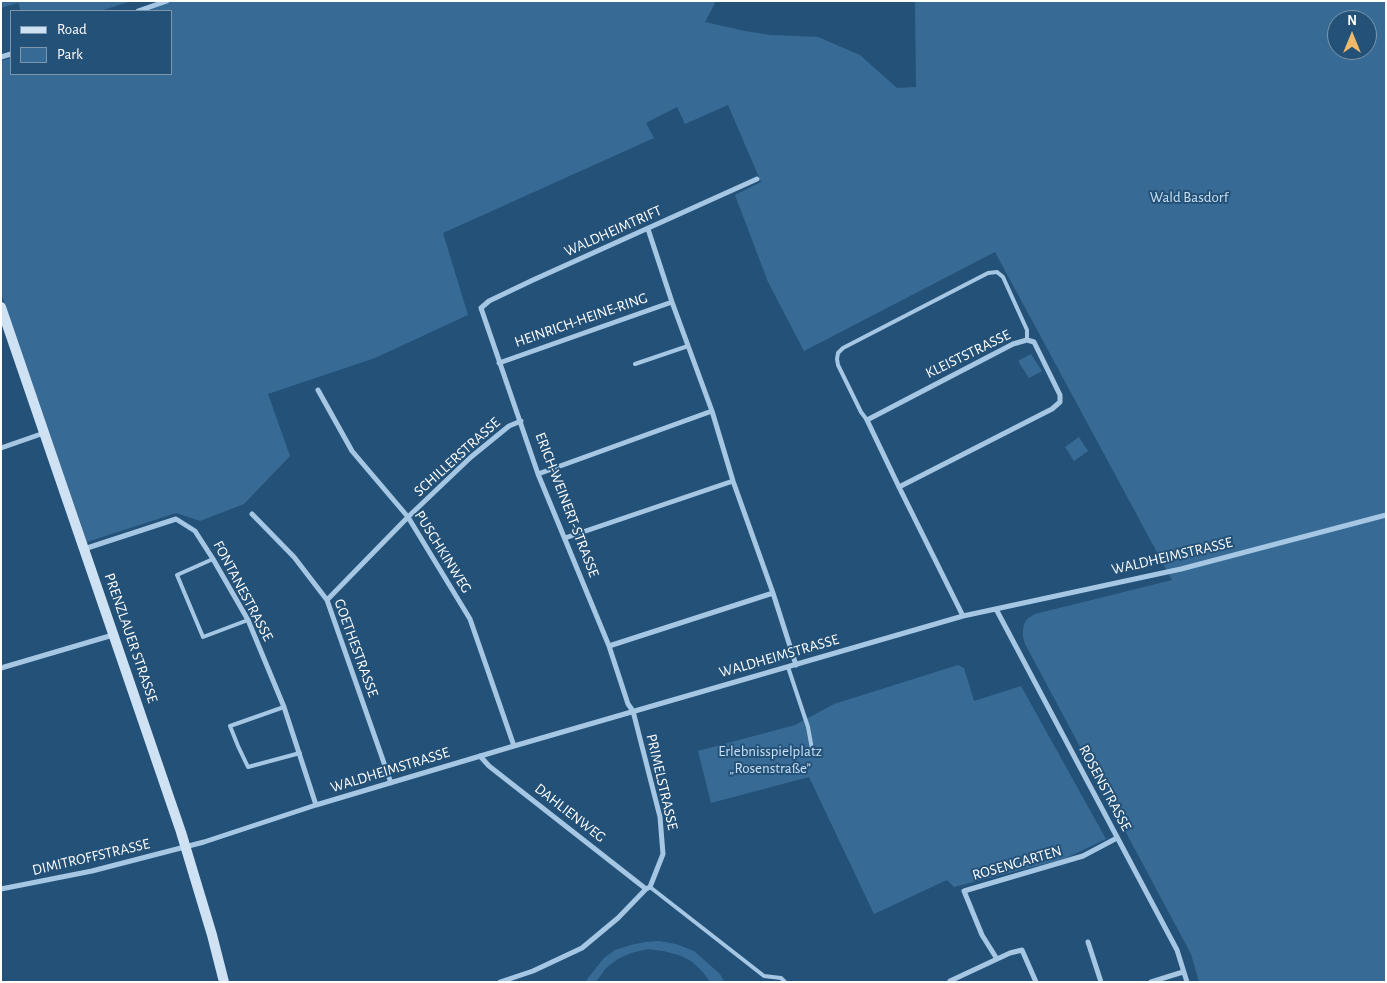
<!DOCTYPE html>
<html>
<head>
<meta charset="utf-8">
<style>
	body { margin:0 }
	#map { position:relative; width:1387px; height:983px; overflow:hidden; background:#245178; font-family:"Alegreya Sans",sans-serif }
	canvas { display:block }
	.frame { position:absolute; inset:0; border:2px solid #fff; pointer-events:none }
	.legend { position:absolute; left:10px; top:10px; width:162px; height:65px; box-sizing:border-box; background:#245178; border:1px solid #7c97ae; margin:0; padding:6px 9px; list-style:none; font-size:15px; color:#fff }
	.legend li { display:flex; align-items:center; gap:10px; height:25px }
	.legend b { width:25px; border:1px solid #7c97ae }
	.north { position:absolute; left:1327px; top:10px; width:50px; height:50px; box-sizing:border-box; background:#245178; border:1px solid #7c97ae; border-radius:50%; rotate:0deg; font-size:14px; font-weight:700; line-height:20px; text-align:center; color:#fff }
	.north::after { content:''; display:block; margin:auto; width:18px; height:22px; background:#eeba69; clip-path:polygon(50% 0,100% 100%,50% 72%,0 100%) }
</style>
</head>
<body>
<div id="map">
<canvas width="1387" height="983"></canvas>
<div class="frame"></div>
<ul class="legend">
<li><b style="height:6px;background:#cee2f4"></b>Road</li>
<li><b style="height:14px;background:#376b95"></b>Park</li>
</ul>
<div class="north">N</div>
</div>
<script>
const g = document.querySelector('canvas').getContext('2d');
g.lineJoin = 'round';
function fillPath(path, color) { g.fillStyle = color; g.fill(path, 'evenodd'); }
const shape = rows => new Path2D(rows.map(r => 'M' + r).join(''));
function trace(path, color, width, dash) { g.strokeStyle = color; g.lineWidth = width; g.lineCap = dash ? 'butt' : 'round'; g.setLineDash(dash || []); g.stroke(path); }
function drawText(font, color, halo, rows, align = 'center') {
  g.font = font + ' "Alegreya Sans",sans-serif'; g.lineWidth = 4; g.setLineDash([]); g.textBaseline = 'middle'; g.strokeStyle = halo; g.fillStyle = color; for (const [text, x, y, turn = 0] of rows) {
    g.save(); g.translate(x, y); g.rotate((+turn || 0) * Math.PI / 180); g.textAlign = isNaN(turn) ? turn : align; if (halo) g.strokeText(text, 0, 0); g.fillText(text, 0, 0); g.restore();
  }
}
fillPath(shape([
	[1,1,132,1,100,11,21,11,18,3,1,8],
	[173,1,716,1,705,22,745,31,770,35,818,37,860,55,897,88,916,87,915,1,1386,1,1386,982,1199,982,1191,954,1025,644,1023,637,1023,630,1024,624,1027,619,1035,614,1172,580,995,252,804,351,768,282,735,195,761,182,728,105,685,124,677,107,646,123,654,138,443,233,468,315,375,358,268,394,290,456,244,504,200,521,176,513,87,542,1,293,1,61,11,58,11,74,171,74,171,11,143,11],
	[1337,20,1367,20,1367,50,1337,50],
	[1031,354,1042,371,1029,378,1018,361],
	[1079,437,1088,451,1074,461,1065,447],
	[958,665,964,668,974,701,1021,686,1106,839,1064,859,954,887,947,880,874,914,809,777,711,803,698,751,795,725,834,704],
	[659,941,676,944,694,951,720,974,724,982,710,982,702,971,691,961,679,955,663,951,648,949,631,953,618,959,606,968,596,982,585,982,604,958,615,950,631,945,645,942]
]), '#376b95');
trace(shape([
	[635,364,688,346],
	[867,420,861,412,838,365,837,359,838,353,843,348,988,273,997,272,1003,277,1027,330,1027,340],
	[213,559,177,575,203,637,248,620],
	[788,667,808,727,812,749],
	[284,707,230,726,238,746,248,767,300,753],
	[650,887,764,976,781,978,785,982]
]), '#a5c7e3', 4);
trace(shape([
	[138,11,167,1],
	[1,57,11,54],
	[648,229,672,302,712,411,733,481,773,593,796,665],
	[499,363,672,302],
	[318,390,352,451,408,517,470,619,514,746],
	[1,448,44,433],
	[538,474,712,411],
	[899,487,1052,409,1060,402,1060,395,1034,342,1027,340,1013,344,867,420,899,487,963,616],
	[252,514,294,557,327,600,391,783],
	[565,538,733,481],
	[84,549,176,519,195,531,213,559,248,620,284,707,316,805],
	[327,600,408,517,471,457,509,426,521,421],
	[996,609,1177,950,1187,982],
	[609,646,773,593],
	[1,668,113,635],
	[480,756,489,766,646,889],
	[1,889,92,871,204,842,316,805,514,746,963,616,1181,569,1386,515],
	[1088,942,1101,982],
	[997,959,982,935,964,891,1083,856,1117,838],
	[950,981,1010,953,1022,950,1036,982],
	[500,982,533,971,582,948,618,918,646,889,650,887,663,854,660,817,633,711,628,704,609,646,538,474,481,308,489,301,533,280,757,179],
	[1151,982,1183,972]
]), '#a5c7e3', 5);
trace(shape([
	[1,307,181,832,212,935,224,982]
]), '#cee2f4', 10);
drawText('15px', '#c8e0f3', '#245178', [
	["Wald Basdorf",1189,197],
	["Erlebnisspielplatz",770,751],
	["„Rosenstraße”",770,768]
]);
drawText('15px', '#fff', '#245178', [
	["WALDHEIMTRIFT",613,231,-24],
	["HEINRICH-HEINE-RING",581,320,-19],
	["KLEISTSTRASSE",968,354,-26],
	["SCHILLERSTRASSE",457,457,-42],
	["ERICH-WEINERT-STRASSE",567,505,69],
	["PUSCHKINWEG",443,552,58],
	["WALDHEIMSTRASSE",1172,556,-13],
	["FONTANESTRASSE",243,591,62],
	["PRENZLAUER STRASSE",131,638,71],
	["GOETHESTRASSE",356,648,70],
	["WALDHEIMSTRASSE",779,656,-16],
	["WALDHEIMSTRASSE",390,770,-17],
	["PRIMELSTRASSE",662,782,77],
	["ROSENSTRASSE",1105,788,62],
	["DAHLIENWEG",570,813,38],
	["DIMITROFFSTRASSE",91,857,-13],
	["ROSENGARTEN",1017,863,-16]
]);
</script>
</body>
</html>
